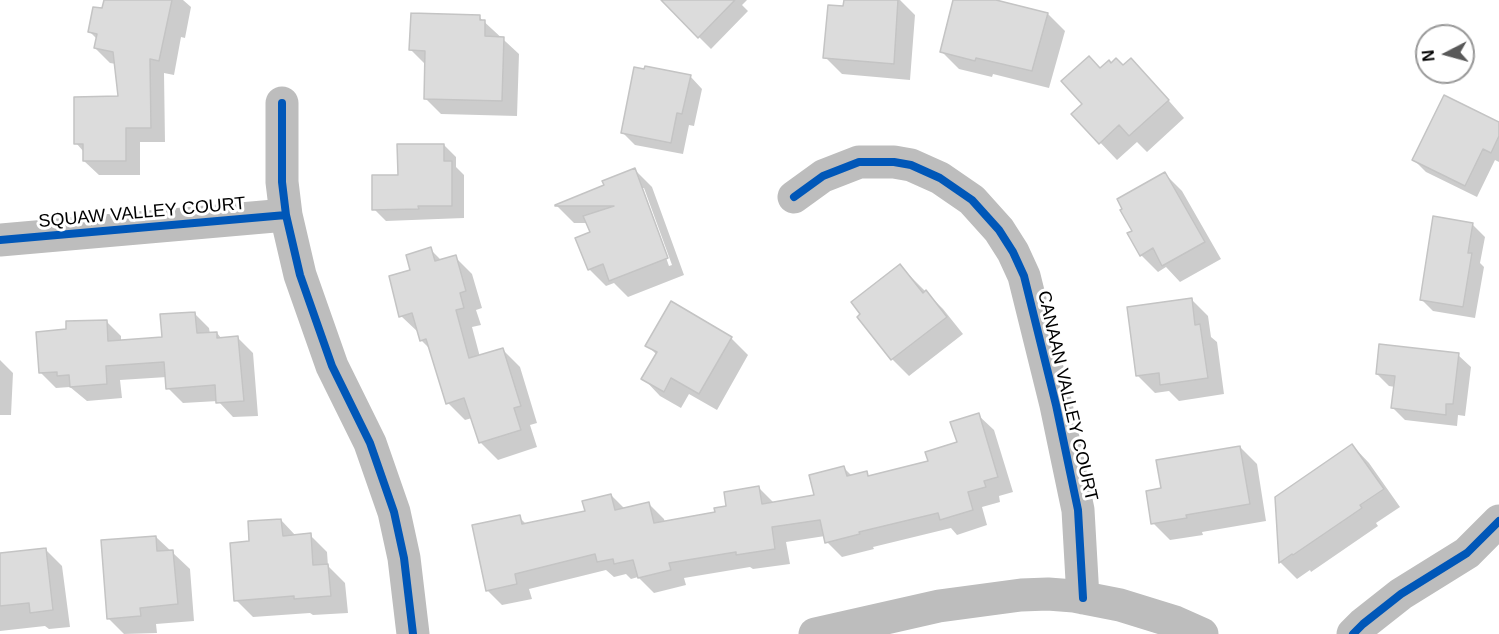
<!DOCTYPE html>
<html>
<head>
<meta charset="utf-8">
<style>
	body { margin:0 }
	#map { position:relative; width:1499px; height:634px; overflow:hidden; background:#fff; font-family:Arial,sans-serif }
	canvas { display:block }
	.north { position:absolute; left:1415px; top:24px; width:60px; height:60px; box-sizing:border-box; background:#fff; border:2px solid #999; border-radius:50%; rotate:264deg; font-size:16px; font-weight:700; line-height:24px; text-align:center; color:#000 }
	.north::after { content:''; display:block; margin:auto; width:21px; height:27px; background:#595959; clip-path:polygon(50% 0,100% 100%,50% 72%,0 100%) }
</style>
</head>
<body>
<div id="map">
<canvas width="1499" height="634"></canvas>
<div class="north">N</div>
</div>
<script>
const g = document.querySelector('canvas').getContext('2d');
g.lineJoin = 'round';
function fillPath(path, color) { g.fillStyle = color; g.fill(path, 'evenodd'); }
const shape = rows => new Path2D(rows.map(r => 'M' + r).join(''));
function trace(path, color, width, dash) { g.strokeStyle = color; g.lineWidth = width; g.lineCap = dash ? 'butt' : 'round'; g.setLineDash(dash || []); g.stroke(path); }
function drawText(font, color, halo, rows, align = 'center') {
  g.font = font + ' Arial,sans-serif'; g.lineWidth = 6; g.setLineDash([]); g.textBaseline = 'middle'; g.strokeStyle = halo; g.fillStyle = color; for (const [text, x, y, turn = 0] of rows) {
    g.save(); g.translate(x, y); g.rotate((+turn || 0) * Math.PI / 180); g.textAlign = isNaN(turn) ? turn : align; if (halo) g.strokeText(text, 0, 0); g.fillText(text, 0, 0); g.restore();
  }
}
fillPath(shape([
	[105,0,183,0,191,7,185,38,181,37,174,75,164,73,165,142,140,142,140,175,99,175,84,161,84,152,76,143,120,98,116,64,110,63,95,48,97,39,90,32,104,10],
	[674,0,747,0,742,5,748,11,711,49,668,6],
	[845,0,900,0,915,15,910,80,842,74,825,57,844,8],
	[954,0,988,0,1048,14,1065,31,1049,88,993,74,992,77,959,69,942,52],
	[479,17,519,54,517,116,441,114,425,98,426,65,411,50],
	[1111,65,1148,77,1184,118,1147,152,1137,142,1117,160,1073,114,1084,104,1101,70],
	[690,76,702,89,694,126,689,125,683,154,635,145,623,133],
	[1499,124,1499,162,1495,160,1477,197,1426,172,1414,160],
	[444,145,456,157,456,167,464,175,464,218,386,221,374,209,399,177],
	[635,170,652,187,684,275,628,297,614,283,606,286,589,269,592,233,588,223,574,223,557,206,606,186],
	[641,188,644,188,672,265,669,266],
	[1165,174,1182,191,1221,259,1180,282,1166,267,1158,272,1141,255],
	[1434,218,1473,225,1485,237,1480,263,1484,267,1475,318,1433,311,1421,299],
	[430,249,442,261,455,257,472,274,482,308,476,310,481,325,472,327,480,357,503,350,520,367,537,423,530,425,537,447,498,460,480,442,472,418,465,420,448,403,431,350,421,340,419,333,401,316,412,271],
	[900,266,943,309,963,334,909,376,892,359,859,317],
	[1191,299,1208,316,1211,337,1217,342,1224,394,1179,401,1169,391,1155,393,1138,376],
	[194,313,209,328,210,334,217,333,222,339,238,338,253,353,258,416,233,417,218,401,183,403,168,388,167,377,120,380,122,398,87,401,70,387,56,388,41,373,68,331,106,321,121,336,121,341,164,338],
	[731,338,748,355,717,410,689,394,681,408,660,396,643,378,657,355,647,345],
	[1458,355,1471,367,1465,416,1458,415,1457,426,1405,420,1393,408,1395,387,1389,386,1377,374],
	[0,360,13,373,11,415,0,415],
	[978,415,994,430,1013,492,999,496,1000,502,982,507,987,525,957,535,951,528,873,547,874,549,842,557,827,542,825,536,786,542,790,564,753,569,750,567,684,578,686,585,654,593,638,577,631,579,626,574,614,577,606,570,529,589,532,599,502,605,487,590,519,517,527,525,587,512,611,495,625,509,649,504,664,519,665,523,717,513,758,487,774,503,816,497,844,468,852,476,866,473,870,477,930,462,958,443],
	[1352,445,1369,463,1400,507,1376,523,1378,526,1311,572,1310,570,1297,579,1280,562,1276,498],
	[1240,447,1257,464,1266,521,1202,532,1203,535,1170,540,1153,523,1163,490],
	[281,520,296,536,310,535,327,552,328,566,345,583,348,613,313,615,310,613,253,617,236,600,251,543],
	[156,537,190,569,194,621,156,624,157,633,124,634,108,618],
	[45,549,62,566,70,627,49,629,45,626,0,631,0,555]
]), '#0003');
const building = shape([
	[104,0,172,0,159,61,150,59,151,128,126,128,126,161,83,161,83,144,74,144,74,97,118,96,113,52,94,48,97,34,88,32,93,7,102,8,104,0],
	[661,0,735,0,698,38,661,0],
	[844,0,898,0,894,64,823,58,828,5,843,6,844,0],
	[953,0,996,0,1048,13,1032,71,976,58,975,61,940,52,953,0],
	[411,13,480,15,480,20,485,20,485,36,504,37,502,101,424,99,425,51,409,50,411,13],
	[1089,56,1100,68,1109,60,1111,63,1116,58,1123,65,1131,58,1169,100,1129,136,1119,125,1099,144,1071,114,1082,104,1061,81,1089,56],
	[645,66,691,75,682,114,677,113,671,143,621,133,634,67,644,69,645,66],
	[1444,95,1499,122,1499,136,1491,153,1483,149,1465,186,1412,160,1444,95],
	[397,144,444,144,444,161,452,161,452,206,418,206,419,209,372,210,372,175,398,175,397,144],
	[635,168,668,258,609,281,603,264,588,270,575,238,590,232,583,216,614,206,555,206,555,205,604,185,602,181,635,168],
	[1165,172,1205,242,1162,266,1153,248,1140,256,1127,233,1132,231,1120,210,1122,209,1117,199,1165,172],
	[1433,216,1473,223,1468,253,1472,253,1463,307,1420,300,1433,216],
	[431,247,435,261,456,255,466,291,460,293,464,308,456,310,469,358,503,348,521,406,514,408,521,430,479,443,464,398,446,404,426,339,420,341,412,313,399,317,389,276,410,270,406,255,431,247],
	[900,264,923,293,926,290,947,317,891,360,857,317,860,314,851,302,900,264],
	[1192,298,1195,325,1200,324,1208,378,1160,385,1159,373,1136,376,1127,307,1192,298],
	[671,301,732,337,699,394,671,378,664,392,641,379,657,352,645,346,671,301],
	[195,312,197,333,217,332,217,338,238,336,244,401,216,403,215,385,166,389,164,362,106,366,107,384,70,387,69,375,57,376,57,372,39,373,36,332,66,329,66,321,107,320,108,341,162,337,160,314,195,312],
	[1379,344,1459,353,1453,404,1446,404,1446,415,1391,408,1395,376,1376,374,1379,344],
	[979,413,998,477,984,481,986,487,968,492,973,510,940,520,938,513,859,532,860,534,825,543,820,520,772,527,775,549,736,555,736,552,669,563,671,570,638,578,633,560,614,564,613,559,597,562,595,554,515,574,517,584,486,591,472,525,520,515,522,524,585,511,582,501,611,494,615,510,649,502,654,523,715,512,714,508,726,506,724,492,759,486,762,504,814,495,809,475,844,466,847,476,867,471,868,476,928,461,925,452,957,442,950,422,979,413],
	[1352,444,1384,489,1360,505,1362,508,1293,555,1292,554,1279,563,1275,497,1352,444],
	[1240,446,1250,504,1186,515,1187,518,1151,524,1146,491,1161,488,1156,460,1240,446],
	[281,519,283,536,311,533,313,565,328,564,331,596,294,599,294,596,234,601,230,543,249,541,248,521,281,519],
	[156,536,157,551,173,550,178,604,140,608,141,616,107,619,101,540,156,536],
	[46,548,53,610,30,613,29,603,0,606,0,553,46,548]
]);
fillPath(building, '#dcdcdc');
trace(building, '#c4c4c4', 1.5);
trace(shape([
	[282,103,282,182,286,215,300,275,332,366,370,443,394,512,404,558,413,634],
	[794,197,823,176,859,162,894,162,911,165,940,178,972,200,999,230,1013,252,1024,276,1056,405,1078,510,1083,598],
	[0,240,286,215],
	[815,634,939,606,1021,595,1048,594,1074,596,1120,605,1175,622,1202,634],
	[1353,634,1363,624,1401,594,1467,553,1499,521]
]), '#bdbdbd', 33);
trace(shape([
	[282,103,282,182,286,215,300,275,332,366,370,443,394,512,404,558,413,634],
	[794,197,823,176,859,162,894,162,911,165,940,178,972,200,999,230,1013,252,1024,276,1056,405,1078,510,1083,598],
	[0,240,286,215],
	[1353,634,1363,624,1401,594,1467,553,1499,521]
]), '#0057b8', 8);
drawText('18px', '#000', '#fff', [
	["SQUAW VALLEY COURT",142,213,-5],
	["CANAAN VALLEY COURT",1067,396,77]
]);
</script>
</body>
</html>
